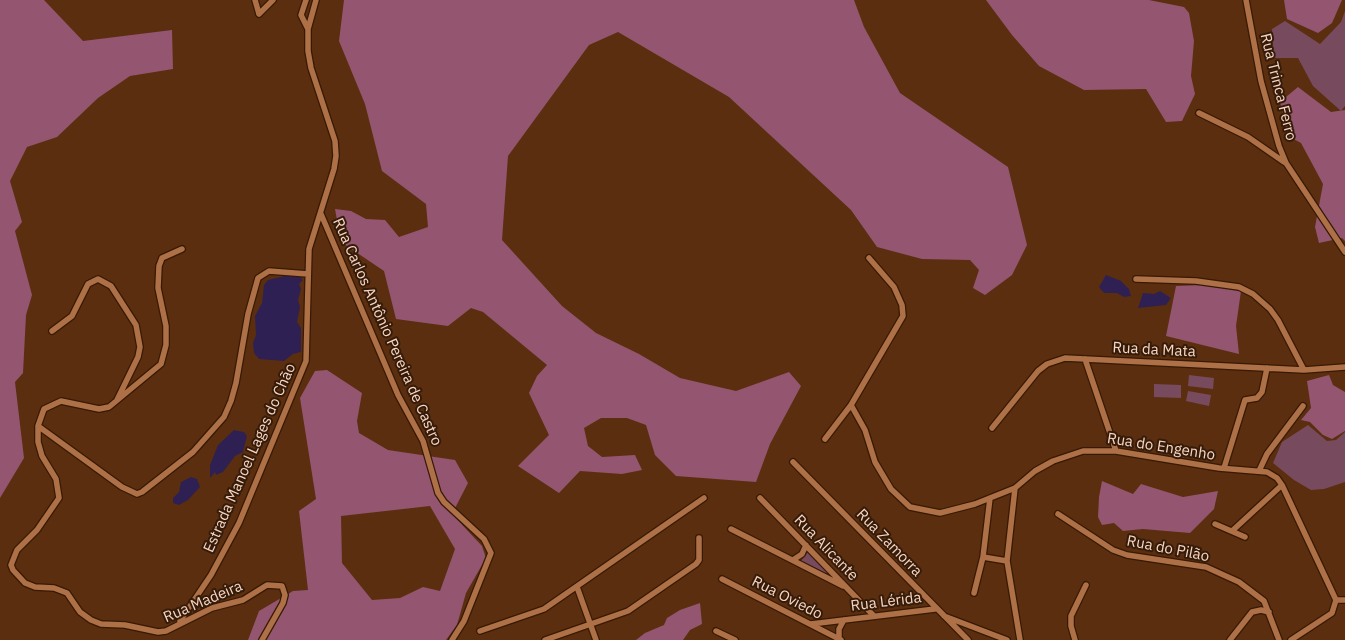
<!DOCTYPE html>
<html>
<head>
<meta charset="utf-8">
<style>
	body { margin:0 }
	canvas { display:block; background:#5a2e0e }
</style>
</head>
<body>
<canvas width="1345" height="640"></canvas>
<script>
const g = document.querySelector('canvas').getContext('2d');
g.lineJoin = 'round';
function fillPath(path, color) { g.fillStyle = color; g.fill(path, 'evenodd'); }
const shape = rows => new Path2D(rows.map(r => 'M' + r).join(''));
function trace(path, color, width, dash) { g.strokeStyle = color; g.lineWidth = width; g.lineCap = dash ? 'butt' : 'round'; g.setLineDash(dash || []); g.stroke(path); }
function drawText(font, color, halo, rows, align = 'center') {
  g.font = font + ' "IBM Plex Sans",sans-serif'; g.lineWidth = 4; g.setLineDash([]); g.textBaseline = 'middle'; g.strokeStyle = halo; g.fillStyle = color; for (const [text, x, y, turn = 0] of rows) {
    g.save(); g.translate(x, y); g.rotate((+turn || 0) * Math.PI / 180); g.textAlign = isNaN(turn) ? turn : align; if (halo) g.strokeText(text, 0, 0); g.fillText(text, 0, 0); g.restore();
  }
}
fillPath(shape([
	[1345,11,1345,106,1341,111,1313,86,1298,58,1273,58,1272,29,1285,21,1320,44,1341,22],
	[1189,375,1214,378,1213,389,1188,386],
	[1154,384,1181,385,1181,398,1154,397],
	[1188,391,1211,395,1209,406,1186,401],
	[1308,425,1327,441,1336,440,1345,432,1345,482,1324,489,1311,490,1294,480,1273,463,1282,442],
	[808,552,834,578,801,561]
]), '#774a5d');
fillPath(shape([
	[0,0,44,0,83,41,172,30,173,69,130,76,98,98,57,137,27,147,10,181,22,222,15,231,32,295,26,315,23,373,15,382,24,458,0,498],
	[344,0,854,0,864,27,900,93,1008,167,1027,245,1012,275,985,295,973,288,979,270,970,260,922,259,877,247,851,210,729,97,618,32,589,45,508,156,502,240,562,306,596,333,639,354,680,378,736,391,789,372,801,386,770,444,756,482,676,476,655,455,646,425,627,418,601,418,584,428,588,446,602,457,635,455,642,470,622,474,580,471,559,493,518,466,549,435,529,393,537,376,547,365,483,312,471,308,448,326,396,319,384,271,341,242,335,209,351,211,366,219,385,220,399,237,428,227,426,204,382,171,365,104,339,41],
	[986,0,1149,0,1184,7,1189,13,1194,41,1191,76,1195,94,1182,121,1166,122,1146,89,1084,90,1039,66,1012,35],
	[1284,0,1342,0,1332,23,1318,33,1287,19],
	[1298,87,1331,112,1345,110,1345,241,1342,238,1319,243,1315,227,1323,184,1301,143,1288,136,1280,102],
	[1202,285,1241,291,1236,326,1239,354,1166,336,1176,286],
	[327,370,362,393,357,421,359,433,388,450,455,460,468,483,452,514,482,546,486,558,466,593,457,625,446,640,248,640,259,611,293,591,308,590,299,511,316,499,300,398,315,371],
	[430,506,455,549,440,591,423,587,400,598,372,600,342,563,341,516],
	[1329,375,1333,385,1345,392,1345,431,1332,439,1323,435,1310,422,1301,420,1311,408,1307,381],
	[1102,481,1133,494,1141,484,1183,497,1218,491,1214,509,1190,533,1143,529,1123,531,1114,523,1102,525,1098,517,1099,497],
	[700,603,702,624,690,630,683,640,636,640,645,633,664,625,667,618,680,610]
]), '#935570');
fillPath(shape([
	[289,275,300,277,303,280,299,284,301,289,298,300,300,307,297,322,301,328,301,352,293,354,284,361,259,359,254,353,253,343,256,335,255,316,262,303,264,285,268,280],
	[1106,275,1121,281,1129,289,1131,296,1124,297,1117,293,1104,293,1099,287],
	[1160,291,1171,298,1166,305,1138,308,1143,293,1154,294],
	[234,430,244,432,247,436,243,452,235,456,223,472,216,475,215,472,210,478,210,465,218,445],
	[191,477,197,479,200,487,188,500,179,505,173,503,173,498,179,492,181,482]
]), '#2e2052');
const minor = shape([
	[255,0,259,14],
	[306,0,301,15,308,29],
	[1246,0,1261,81,1279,146,1286,163,1345,252],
	[259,14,273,0],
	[1199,113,1248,137,1284,162],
	[321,214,398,395,423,441,438,493,444,502,484,539,491,553,464,621,452,640],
	[1136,279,1196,281,1239,287,1253,294,1270,309,1278,320,1304,370],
	[52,331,72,316,88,284,98,279,111,286,136,325,140,347,138,357,117,400],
	[1085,359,1116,451],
	[851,405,865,430,875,462,891,489,910,507,940,513,975,504,1015,488,1035,471,1053,461,1083,451,1116,451,1219,468,1267,472,1277,478,1282,485,1336,600],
	[38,426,44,409,61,401,99,409,109,407,161,364,166,345,166,326,158,288,159,266,162,258,182,249],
	[992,428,1038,371,1047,364,1065,358,1304,370,1345,367],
	[825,439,851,405,903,316,902,305,894,287,869,258],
	[793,462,968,640],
	[1224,468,1245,400,1257,398,1262,392,1267,368],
	[1259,471,1267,454,1303,406],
	[1015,488,1007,561,1020,640],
	[760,498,874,616],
	[1058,514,1113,550,1127,555,1206,567,1239,582,1264,601,1279,640],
	[1215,524,1245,537],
	[731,529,843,586],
	[1232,531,1282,485],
	[983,557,1007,561],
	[793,560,802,554,806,545],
	[722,579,841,640],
	[577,587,596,640],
	[974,593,983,557,990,498],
	[1336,600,1345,600],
	[944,616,1007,640],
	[180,621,211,575,239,523,306,361,309,249,334,169,336,156,335,141,311,68,308,51,308,29,316,0],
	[811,624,935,609],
	[480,631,544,609,704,498],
	[716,631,735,640],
	[839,639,839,629,844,620],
	[262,640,283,603,285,595,282,586,267,585,243,600,212,608,166,631,158,632,125,625,101,624,91,620,80,612,67,593,54,588,35,587,25,583,13,570,11,565,17,550,37,530,59,498,56,479,42,456,38,442,38,426,122,487,137,494,142,492,193,452,224,417,231,401,236,383,248,314,258,278,269,271,308,274],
	[545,640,628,611,696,564,699,560,699,538],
	[1075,640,1071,626,1071,616,1086,585],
	[1230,640,1252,612,1261,610,1269,612],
	[1291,640,1332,613,1336,600]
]);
trace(minor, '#371904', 8);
trace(minor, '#ae7047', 5.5);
drawText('15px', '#f8d5c0', '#341b0a', [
	["Rua Trinca Ferro",1278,87,76],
	["Rua Carlos Antônio Pereira de Castro",387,332,66],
	["Rua da Mata",1154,350,3],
	["Rua do Engenho",1161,447,9],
	["Estrada Manoel Lages do Chão",250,458,-66],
	["Rua Zamorra",889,543,46],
	["Rua Alicante",826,548,46],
	["Rua do Pilão",1168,549,11],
	["Rua Oviedo",787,598,27],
	["Rua Madeira",203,602,-23],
	["Rua Lérida",886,602,-7]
]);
</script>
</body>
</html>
